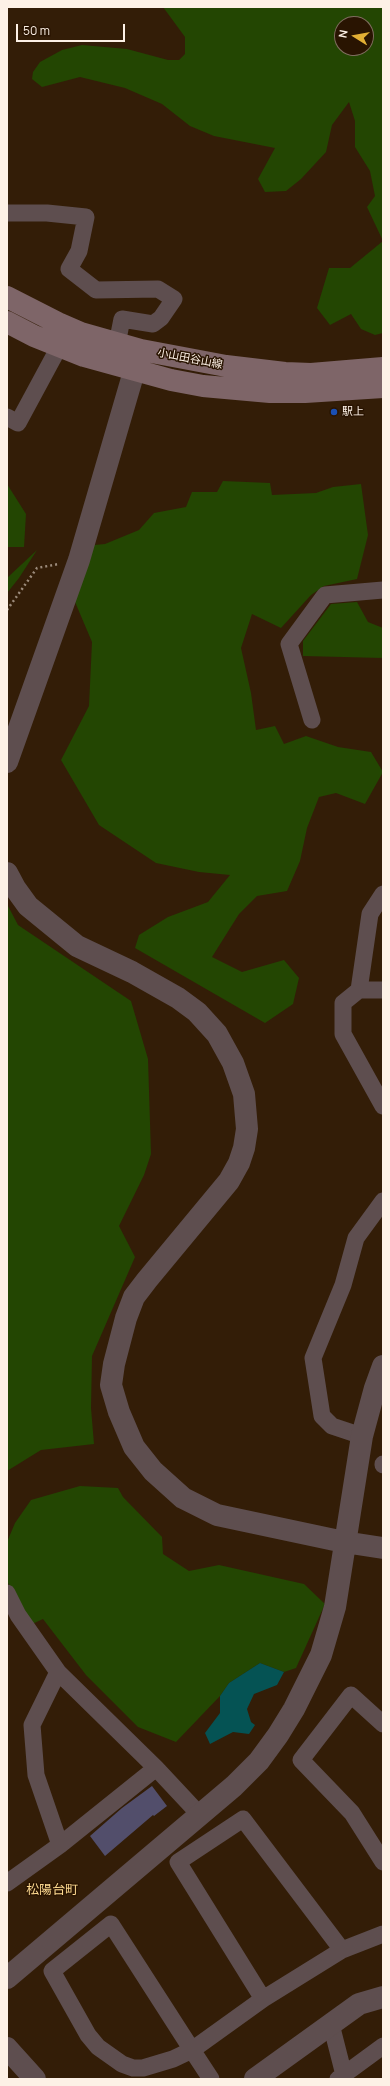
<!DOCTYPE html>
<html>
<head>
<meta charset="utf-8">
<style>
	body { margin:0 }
	#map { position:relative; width:390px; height:2086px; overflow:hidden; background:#331d07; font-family:Manrope,sans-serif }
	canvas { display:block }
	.frame { position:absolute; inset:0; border:8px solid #fdf1e6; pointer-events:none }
	.north { position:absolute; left:334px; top:16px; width:40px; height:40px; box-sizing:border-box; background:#291401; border:1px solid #7e6c5d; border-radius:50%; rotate:281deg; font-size:11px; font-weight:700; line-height:16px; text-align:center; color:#fdf1e6 }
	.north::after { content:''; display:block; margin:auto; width:14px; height:18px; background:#e2af34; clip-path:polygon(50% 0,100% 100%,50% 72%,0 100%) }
	.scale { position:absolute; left:16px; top:24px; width:109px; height:18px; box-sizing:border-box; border:2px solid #fdf1e6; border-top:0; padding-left:5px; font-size:12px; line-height:14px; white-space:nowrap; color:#fdf1e6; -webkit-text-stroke:3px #291401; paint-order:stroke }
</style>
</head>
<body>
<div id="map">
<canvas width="390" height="2086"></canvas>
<div class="frame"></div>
<div class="north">N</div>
<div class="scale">50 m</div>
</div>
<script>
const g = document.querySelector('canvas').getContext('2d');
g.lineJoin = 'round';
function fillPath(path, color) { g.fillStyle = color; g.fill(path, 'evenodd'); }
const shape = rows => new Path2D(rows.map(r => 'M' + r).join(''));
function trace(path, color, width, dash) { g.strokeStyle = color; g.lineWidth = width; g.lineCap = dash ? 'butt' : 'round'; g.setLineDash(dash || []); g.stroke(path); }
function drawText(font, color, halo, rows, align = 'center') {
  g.font = font + ' Manrope,"Noto Sans JP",sans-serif'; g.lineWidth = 3; g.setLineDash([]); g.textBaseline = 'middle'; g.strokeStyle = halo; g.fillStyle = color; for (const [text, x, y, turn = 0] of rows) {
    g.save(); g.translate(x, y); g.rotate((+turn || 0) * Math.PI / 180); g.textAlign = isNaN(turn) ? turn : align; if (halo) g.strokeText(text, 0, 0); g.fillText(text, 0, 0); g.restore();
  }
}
fillPath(shape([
	[163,7,383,7,383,241,367,207,375,196,370,171,355,147,355,121,349,102,332,125,326,152,301,179,286,191,265,192,258,179,275,148,214,136,190,126,162,104,125,88,80,77,42,87,32,79,33,72,40,62,62,50,82,45,127,49,168,60,179,60,185,54,185,37],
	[342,24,366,24,366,48,342,48],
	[383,241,383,333,375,335,361,329,351,314,330,325,317,308,329,268,350,268],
	[223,481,270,483,272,495,316,493,333,487,361,484,368,535,357,579,324,586,311,595,281,628,252,614,241,648,251,693,256,730,275,726,284,744,306,736,338,747,371,752,383,772,365,804,336,793,319,797,307,828,300,861,287,891,257,896,239,914,212,957,242,972,284,960,299,978,293,1004,265,1023,135,948,139,935,168,917,208,902,230,875,199,872,156,863,99,825,61,760,89,706,92,642,64,576,73,547,105,544,139,530,154,513,186,507,192,492,217,492],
	[7,484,26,514,24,547,7,547],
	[37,550,19,578,7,593,7,578],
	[357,602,368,622,383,628,383,658,303,656,303,641,331,604],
	[7,904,18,925,131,1001,148,1059,151,1154,144,1175,119,1226,135,1257,92,1356,91,1408,94,1444,41,1450,7,1471],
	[80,1486,118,1488,123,1497,162,1537,163,1554,189,1571,219,1565,304,1584,325,1604,296,1668,284,1672,260,1663,229,1683,220,1696,176,1742,138,1727,86,1675,43,1619,30,1625,7,1581,7,1542,15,1523,31,1500]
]), '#234602');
fillPath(shape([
	[260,1663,284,1672,277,1685,254,1694,247,1709,251,1722,255,1725,249,1734,233,1732,210,1744,205,1733,220,1713,220,1696,229,1683]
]), '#055354');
fillPath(shape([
	[152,1786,167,1806,154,1816,153,1815,105,1856,90,1836,122,1808]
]), '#524e6b');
trace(shape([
	[7,610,37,568,59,564]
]), '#9c8b7b', 2.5, [2, 3]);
trace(shape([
	[7,213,47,213,86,217,79,251,69,269,96,290,158,289,174,299,161,318,153,324,122,319,117,344],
	[7,417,18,423,59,347],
	[312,720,289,644,325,595,383,590],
	[359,990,370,914,383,894],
	[383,990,359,990,343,1003,343,1034,383,1106],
	[362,1436,332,1426,322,1416,313,1358,343,1285,356,1238,383,1201],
	[383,1464,383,1465],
	[7,1593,18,1615,58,1672,156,1768,199,1814],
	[58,1672,32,1725,36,1775,60,1845],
	[383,1724,351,1695,301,1760,352,1813,383,1862],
	[7,1883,60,1845,156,1768],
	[263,1999,178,1862,243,1819,342,1950],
	[331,2024,345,2079],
	[211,2079,192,2050,111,1924,52,1971,88,2035,98,2047,122,2064,133,2068,143,2068,173,2059,192,2050,263,1999,342,1950,383,1934],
	[338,2079,383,2046]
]), '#5e4e4f', 17);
trace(shape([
	[7,762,79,560,140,351],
	[7,873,15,888,28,906,77,946,132,972,178,998,197,1012,217,1034,233,1063,244,1094,247,1129,244,1148,239,1163,229,1181,147,1280,134,1297,126,1318,114,1364,111,1385,119,1412,134,1447,153,1471,183,1498,217,1515,344,1542,383,1548],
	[7,1978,234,1786,259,1761,278,1735,294,1709,321,1655,335,1607,362,1436,375,1388,383,1366],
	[7,2048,35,2079],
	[255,2079,359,2004,383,1997]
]), '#5e4e4f', 22);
trace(shape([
	[7,297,58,323,81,333,141,350,226,366,285,373,311,374,383,368],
	[7,322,34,336,84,356,171,380,203,386,270,392,305,392,383,387]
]), '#7e6568', 22);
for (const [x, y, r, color] of [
	[334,412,4,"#1a4fb4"]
]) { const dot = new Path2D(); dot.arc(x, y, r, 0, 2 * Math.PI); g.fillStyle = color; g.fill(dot); trace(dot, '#291401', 1.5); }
drawText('11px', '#fdf1e6', '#291401', [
	["小山田谷山線",190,359,11]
]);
drawText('11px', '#fdf1e6', '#291401', [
	["駅上",342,412]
], 'left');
drawText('13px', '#fdd990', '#291401', [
	["松陽台町",52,1890]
]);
</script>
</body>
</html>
